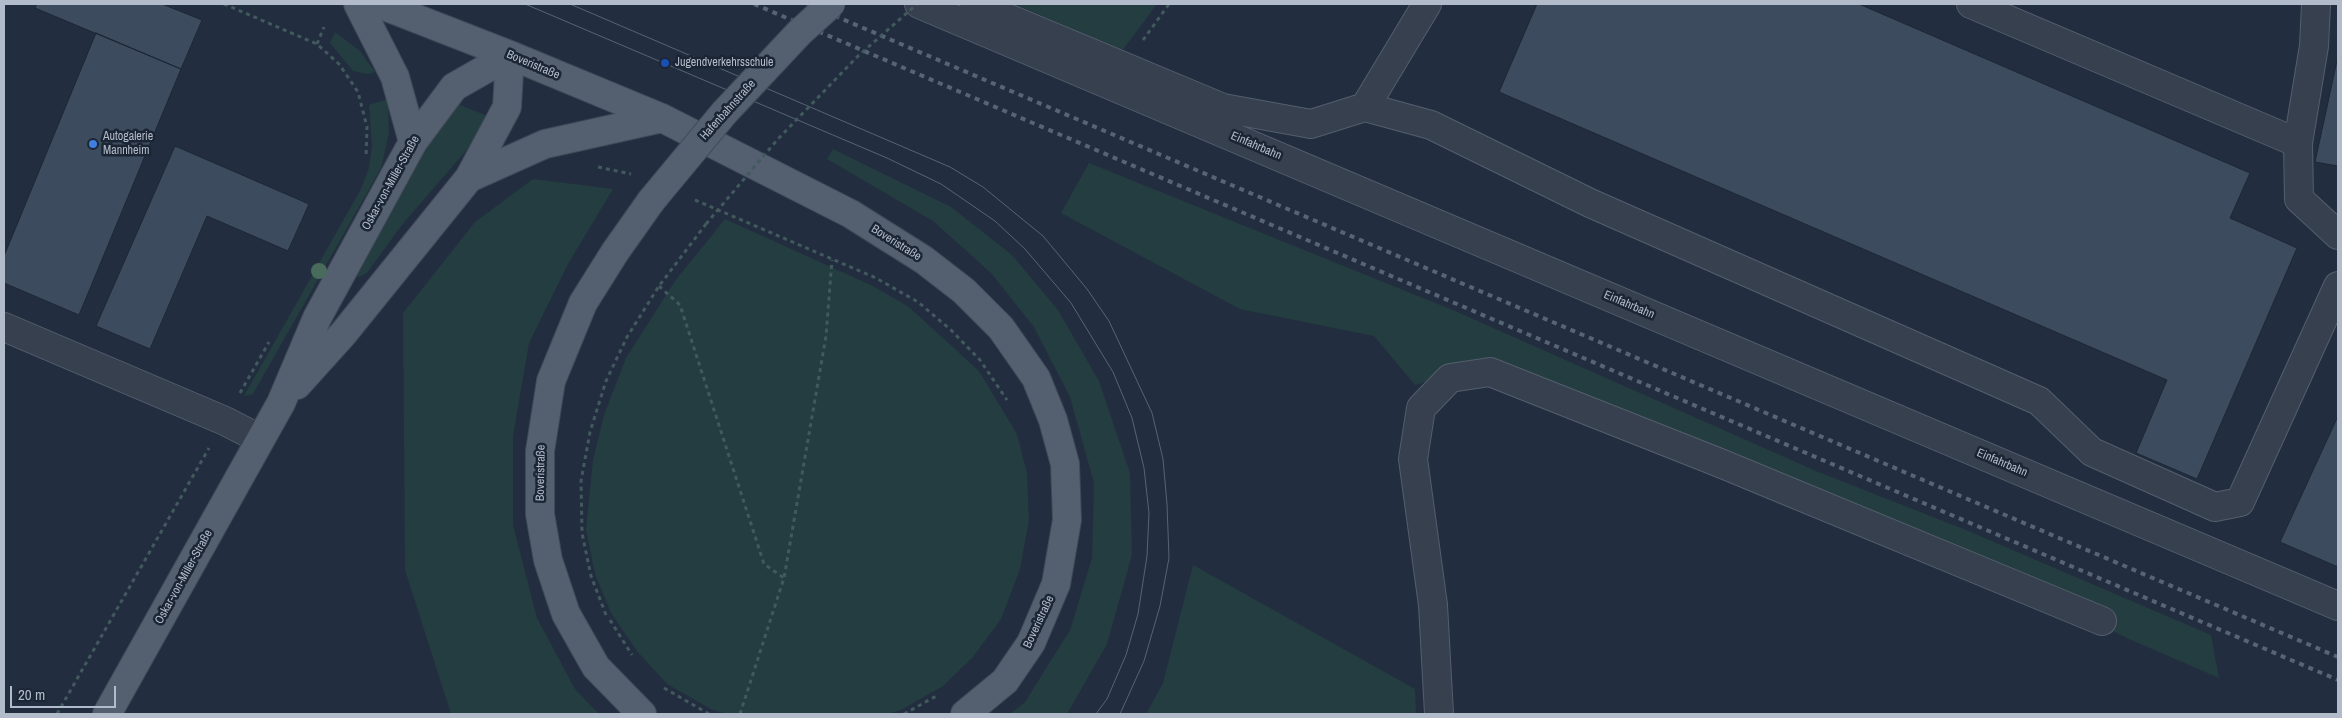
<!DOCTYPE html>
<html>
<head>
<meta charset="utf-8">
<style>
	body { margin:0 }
	#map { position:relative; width:2342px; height:718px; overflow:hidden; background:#222e3f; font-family:"Archivo Narrow",sans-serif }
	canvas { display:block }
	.frame { position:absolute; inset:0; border:5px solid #b2bbca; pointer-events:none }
	.scale { position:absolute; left:10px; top:686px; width:106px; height:22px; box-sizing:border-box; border:2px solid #b2bbca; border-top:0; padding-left:6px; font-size:15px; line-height:18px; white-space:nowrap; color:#b2bbca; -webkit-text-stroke:4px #1b2534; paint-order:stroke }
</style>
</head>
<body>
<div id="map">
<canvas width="2342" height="718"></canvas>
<div class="frame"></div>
<div class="scale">20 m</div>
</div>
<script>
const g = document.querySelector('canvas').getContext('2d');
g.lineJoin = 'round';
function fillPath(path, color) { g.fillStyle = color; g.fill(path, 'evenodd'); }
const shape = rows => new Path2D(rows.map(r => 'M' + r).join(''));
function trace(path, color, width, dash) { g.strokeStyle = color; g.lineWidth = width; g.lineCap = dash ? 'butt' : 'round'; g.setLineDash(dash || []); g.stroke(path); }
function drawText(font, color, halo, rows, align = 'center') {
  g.font = font + ' "Archivo Narrow",sans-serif'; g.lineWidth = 5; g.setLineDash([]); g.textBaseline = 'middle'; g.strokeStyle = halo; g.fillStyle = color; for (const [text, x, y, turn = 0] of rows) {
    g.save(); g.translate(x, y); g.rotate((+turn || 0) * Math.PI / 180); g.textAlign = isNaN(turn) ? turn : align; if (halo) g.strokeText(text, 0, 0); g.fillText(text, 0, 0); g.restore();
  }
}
fillPath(shape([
	[1015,4,1157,4,1122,51],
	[335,32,360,51,375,72,368,74,353,71,330,43],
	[388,99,389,133,381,168,253,394,244,396,361,189,369,168,372,145,369,105],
	[455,103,490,117,476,139,401,226,367,273,359,277,356,276,355,273,433,131],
	[833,149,951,207,1012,255,1058,310,1099,381,1130,473,1132,555,1107,644,1067,714,1010,714,1025,702,1070,630,1092,558,1094,483,1070,397,1034,327,991,273,933,221,827,159],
	[1089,163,1455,311,1816,471,1966,530,2211,635,2219,678,2129,639,1811,486,1487,362,1415,385,1374,336,1240,309,1061,213],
	[533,179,613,189,568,264,529,343,513,436,513,525,537,618,575,689,599,714,451,714,405,570,403,313,475,222],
	[725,219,873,286,909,307,979,371,1017,434,1027,473,1029,520,1020,569,1001,619,973,657,943,686,901,710,888,714,726,714,711,709,667,684,637,651,611,613,595,574,586,530,593,460,604,415,626,358,675,281],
	[1193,565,1415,689,1416,714,1146,714,1163,683]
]), '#243d40');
const building = shape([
	[37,4,162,4,202,20,181,69,35,8,37,4],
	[1537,4,1859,4,2250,173,2230,218,2297,248,2197,479,2136,453,2167,380,1499,92,1537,4],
	[96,33,181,69,79,315,4,283,4,256,96,33],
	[2338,56,2338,166,2315,162,2338,56],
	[175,146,309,204,288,251,207,216,150,349,96,326,175,146],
	[2338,416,2338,567,2280,542,2338,416]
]);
fillPath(building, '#3d4b5f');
trace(building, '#1d2736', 1);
const minor = shape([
	[919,4,2338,606],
	[974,4,1223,108,1311,124,1365,107],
	[1427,4,1365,107,1431,125,1590,203,2039,401,2092,452,2215,507,2240,502,2338,286],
	[1971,4,2298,143],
	[2316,4,2314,46,2298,143,2299,199,2338,235],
	[4,327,225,421,260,439],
	[1439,714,1433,605,1413,459,1421,408,1450,378,1490,372,1720,463,2102,621]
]);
const major = shape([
	[358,4,395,77,413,142],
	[379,4,510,55,662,118,851,214,924,260,964,291,1001,328,1036,378,1053,420,1065,464,1067,520,1056,584,1031,643,1005,681,965,714],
	[469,178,545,144,662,118],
	[297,385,343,334,469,178,507,107,510,55],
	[107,714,281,403,317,318,413,142,454,87,510,55],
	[642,714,596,667,566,614,548,560,540,514,540,451,551,381,583,303,615,252,651,201]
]);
trace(minor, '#545e6d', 30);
trace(major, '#3f4958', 30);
trace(shape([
	[224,4,317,44,339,64,358,92,367,127,366,158],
	[1143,40,1169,4],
	[317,44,324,27],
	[598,167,631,174],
	[695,200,876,278,918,302,951,330,980,360,1007,400],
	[659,286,680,305,764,564,784,578],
	[240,393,269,342],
	[606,615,591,576,582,533,581,481,590,432,606,381,627,337,659,286,706,224],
	[610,620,632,655],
	[664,688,709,714],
	[57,714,209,448],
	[740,714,784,578,826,336,832,260],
	[904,714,938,695]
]), '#425a5d', 3, [4, 4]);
trace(minor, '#36404f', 28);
trace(major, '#545f6f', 28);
trace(shape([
	[525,4,887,158,941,184,995,221,1025,249,1071,303,1113,372,1132,418,1144,468,1149,513,1147,556,1138,614,1126,655,1107,699,1096,714],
	[570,4,950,167,983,187,1043,236,1087,289,1109,321,1152,413,1163,459,1167,504,1169,558,1160,606,1144,661,1120,714]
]), '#576476', 1);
trace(shape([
	[754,4,2338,680],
	[807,4,2338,657]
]), '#576476', 4, [5, 5]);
const majorBridge = shape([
	[651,201,724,113,799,33,831,4]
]);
trace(majorBridge, '#3f4958', 30, []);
trace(shape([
	[706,224,778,139,857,57,917,4]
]), '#425a5d', 3, [4, 4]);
trace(majorBridge, '#545f6f', 28);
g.fillStyle = '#486b5c';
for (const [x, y] of [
	[319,271]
]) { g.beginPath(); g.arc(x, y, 8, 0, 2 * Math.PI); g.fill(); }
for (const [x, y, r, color] of [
	[665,63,5,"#1a4fb4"],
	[93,144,5,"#3f7fe0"]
]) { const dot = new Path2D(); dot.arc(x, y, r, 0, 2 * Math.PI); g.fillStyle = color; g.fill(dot); trace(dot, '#1b2534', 2); }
drawText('12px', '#b2bbca', '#1b2534', [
	["Jugendverkehrsschule",675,63],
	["Autogalerie",103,137],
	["Mannheim",103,151]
], 'left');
drawText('12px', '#b2bbca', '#1b2534', [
	["Boveristraße",533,65,23],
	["Hafenbahnstraße",728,110,-48],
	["Einfahrbahn",1256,146,23],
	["Oskar-von-Miller-Straße",391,183,-61],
	["Boveristraße",896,243,32],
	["Einfahrbahn",1629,305,23],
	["Einfahrbahn",2002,463,23],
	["Boveristraße",541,473,-89],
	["Oskar-von-Miller-Straße",184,577,-61],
	["Boveristraße",1039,622,-65]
]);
</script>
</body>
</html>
